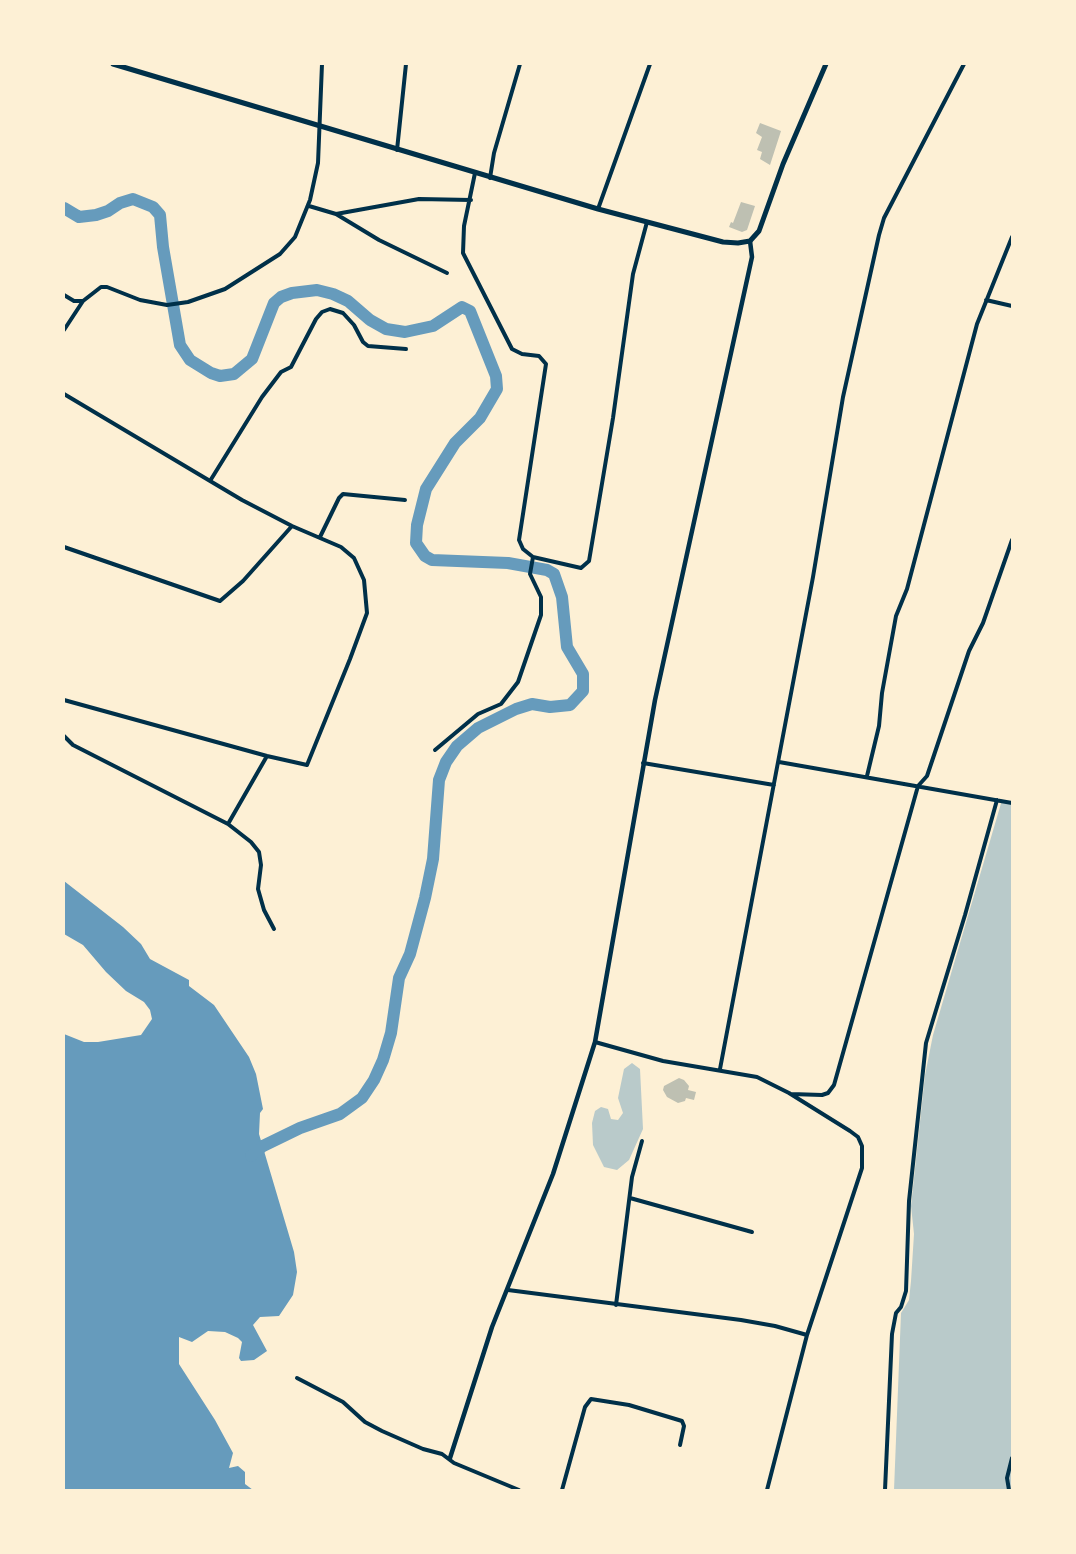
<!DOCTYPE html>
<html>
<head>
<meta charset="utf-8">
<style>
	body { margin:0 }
	#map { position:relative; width:1076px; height:1554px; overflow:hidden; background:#fdf0d5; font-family:"Source Serif 4",serif }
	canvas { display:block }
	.frame { position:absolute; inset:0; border:65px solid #fdf0d5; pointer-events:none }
</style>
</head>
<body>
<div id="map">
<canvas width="1076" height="1554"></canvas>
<div class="frame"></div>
</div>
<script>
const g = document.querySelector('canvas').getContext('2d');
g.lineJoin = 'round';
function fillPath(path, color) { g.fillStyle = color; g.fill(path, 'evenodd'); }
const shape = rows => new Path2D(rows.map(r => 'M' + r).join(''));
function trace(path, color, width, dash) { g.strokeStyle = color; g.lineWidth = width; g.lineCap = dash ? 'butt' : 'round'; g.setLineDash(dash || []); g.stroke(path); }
fillPath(shape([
	[1002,800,1012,802,1012,1490,894,1490,901,1313,909,1300,911,1281,914,1234,911,1206,925,1075,933,1035],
	[632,1063,640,1069,643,1129,629,1160,617,1170,604,1167,593,1145,592,1123,595,1111,601,1107,608,1109,611,1119,618,1120,623,1113,618,1098,624,1069]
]), '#b9caca');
fillPath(shape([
	[64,881,123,927,141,944,150,959,189,980,189,986,214,1005,249,1057,256,1074,263,1109,260,1113,259,1134,294,1252,297,1272,293,1295,279,1316,260,1317,253,1325,267,1351,254,1360,241,1361,239,1358,242,1342,238,1338,225,1332,208,1331,192,1342,179,1337,179,1364,215,1420,233,1453,229,1468,238,1466,245,1472,245,1484,253,1490,64,1490,64,1034,84,1042,98,1042,141,1035,152,1019,150,1010,144,1002,126,991,106,972,83,945,64,934]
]), '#669bbc');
trace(shape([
	[64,208,79,217,96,215,108,211,120,203,133,199,153,207,160,215,163,247,180,345,190,360,211,373,220,376,234,374,252,359,274,303,281,297,292,293,317,290,333,294,348,301,370,320,386,329,405,332,433,326,462,307,470,311,496,376,497,389,480,418,455,443,426,489,417,525,416,543,425,556,432,560,508,563,547,570,554,574,562,597,567,647,583,674,583,691,570,705,550,707,532,704,516,709,478,728,457,746,446,762,439,780,433,859,425,898,410,954,399,978,391,1033,383,1060,374,1080,362,1098,340,1114,300,1128,263,1146,251,1156]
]), '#669bbc', 12);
fillPath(shape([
	[760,123,781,131,770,165,760,159,762,152,757,150,762,137,756,133],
	[741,202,755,206,747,230,742,232,729,227,731,222,733,223],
	[679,1078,684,1080,689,1086,688,1090,696,1092,694,1100,686,1098,685,1101,678,1103,667,1097,663,1090,664,1086]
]), '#bec0b2');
trace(shape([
	[397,150,406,64],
	[475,173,464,226,463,253,512,349,522,354,539,356,546,364,519,540,523,549,533,557,581,568,589,561,613,418,633,274,647,222],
	[490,178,494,153,520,64],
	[309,206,336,214,419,199,471,200],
	[598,209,650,64],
	[336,214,379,240,447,273],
	[64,295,74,301,83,301],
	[986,300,1012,306],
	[64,330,83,301,101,287,107,287,140,300,167,305,188,302,225,289,280,254,295,237,310,200,318,163,322,64],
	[64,394,242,500,292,526,341,547,354,558,364,580,367,613,350,659,307,765,267,756,64,700],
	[210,481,262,397,281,372,291,367,316,319,322,312,330,309,343,313,354,325,363,342,368,346,406,349],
	[320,537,339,498,343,494,405,500],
	[64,547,220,601,243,581,292,526],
	[64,736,73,745,228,824,251,842,259,852,261,865,258,889,264,910,274,929],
	[435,750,478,714,501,704,518,682,541,615,541,597,530,574,533,557],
	[779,762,1012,803],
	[643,763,774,785],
	[867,776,879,726,882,693,896,616,907,589,977,324,1012,237],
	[228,824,267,756],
	[595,1042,663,1061,757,1077,789,1093,850,1131,858,1137,862,1146,862,1168,807,1335,767,1490],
	[720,1069,813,577,843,397,879,235,884,218,964,64],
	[791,1094,822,1095,828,1093,834,1085,918,786,927,776,969,651,983,623,1012,540],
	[630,1198,752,1232],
	[508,1290,741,1320,775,1326,807,1335],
	[616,1305,632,1177,642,1141],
	[297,1378,343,1402,365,1422,382,1431,423,1449,442,1454,454,1463,519,1490],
	[562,1490,585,1407,591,1399,629,1405,682,1421,684,1426,680,1445],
	[885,1490,892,1334,896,1313,901,1307,906,1291,909,1201,926,1043,965,915,997,800],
	[1009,1490,1007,1478,1012,1458]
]), '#003049', 4);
trace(shape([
	[450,1458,492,1327,553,1174,595,1042,655,700,752,257,750,241]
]), '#003049', 4.5);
trace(shape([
	[113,64,598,209,723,242,738,243,750,241,759,231,783,164,826,64]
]), '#003049', 5);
</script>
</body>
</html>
